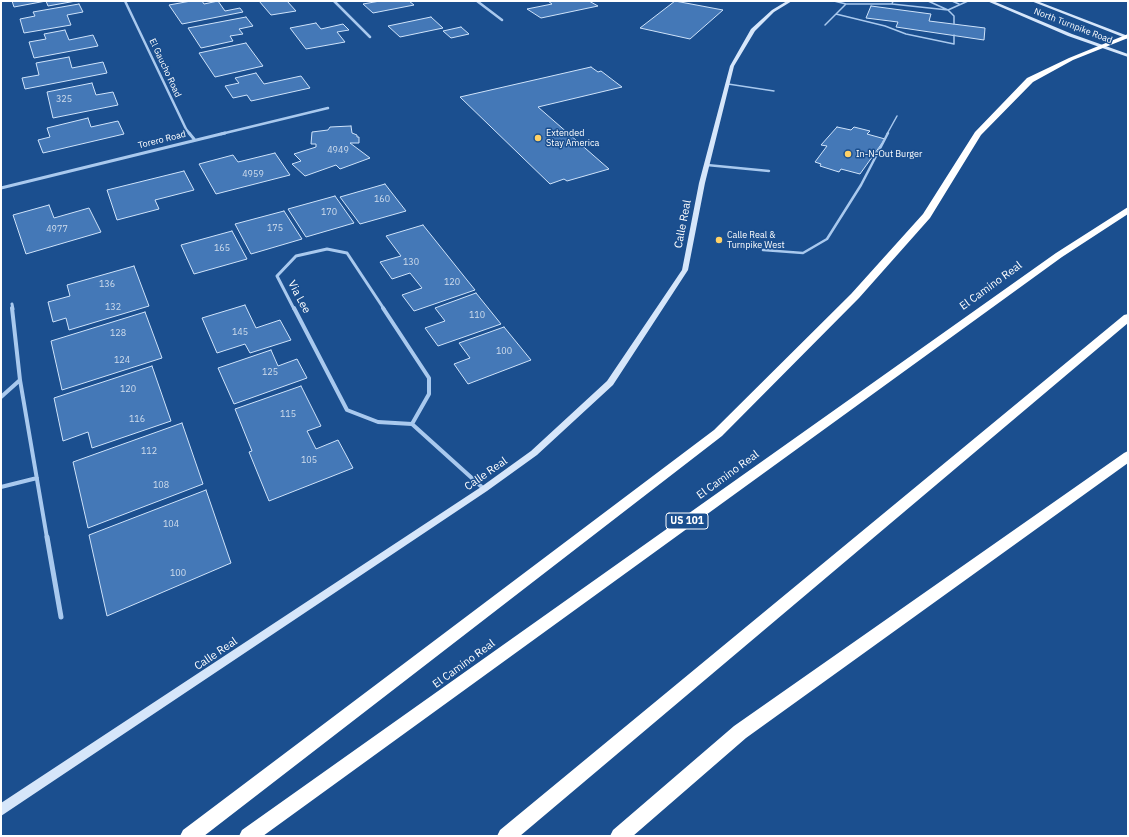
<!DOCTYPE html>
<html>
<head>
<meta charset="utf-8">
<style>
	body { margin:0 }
	#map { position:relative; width:1129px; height:837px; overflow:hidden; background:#1b4f8f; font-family:"IBM Plex Sans",sans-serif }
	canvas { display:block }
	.frame { position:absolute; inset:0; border:2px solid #fff; pointer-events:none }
</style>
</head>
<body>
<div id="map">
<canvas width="1129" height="837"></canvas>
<div class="frame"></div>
</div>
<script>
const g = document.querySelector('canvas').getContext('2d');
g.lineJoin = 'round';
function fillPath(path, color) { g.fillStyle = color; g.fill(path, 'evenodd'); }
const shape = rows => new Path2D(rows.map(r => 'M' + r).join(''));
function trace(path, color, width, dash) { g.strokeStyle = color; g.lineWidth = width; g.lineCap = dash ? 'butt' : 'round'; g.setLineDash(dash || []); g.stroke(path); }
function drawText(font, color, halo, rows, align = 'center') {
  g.font = font + ' "IBM Plex Sans",sans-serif'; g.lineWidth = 3; g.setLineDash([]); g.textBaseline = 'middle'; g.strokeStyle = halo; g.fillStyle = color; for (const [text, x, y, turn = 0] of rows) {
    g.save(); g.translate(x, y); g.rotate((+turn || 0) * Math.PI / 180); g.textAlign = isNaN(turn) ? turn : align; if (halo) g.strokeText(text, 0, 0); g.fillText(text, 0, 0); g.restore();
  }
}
const building = shape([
	[12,1,76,1,48,6,46,1,14,7,12,1],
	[191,1,202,1,204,4,218,1,225,11,240,8,243,12,182,24,169,5,191,1],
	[259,1,287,1,296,11,271,15,259,1],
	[380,1,409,1,414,5,373,13,363,4,380,1],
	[548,1,589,1,598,6,541,18,527,9,552,4,548,1],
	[675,1,723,10,690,39,640,28,675,1],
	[79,4,83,12,67,15,71,25,24,33,20,19,35,16,33,12,79,4],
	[871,6,931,14,929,21,985,28,984,40,896,27,898,22,866,18,871,6],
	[246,17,253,26,239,29,243,34,230,36,233,41,201,48,188,28,246,17],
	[431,17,443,28,400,37,388,26,431,17],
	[316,23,321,29,343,24,349,30,337,32,345,42,306,49,290,28,316,23],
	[461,27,469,34,451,38,443,31,461,27],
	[65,30,69,40,93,35,98,46,34,58,29,42,46,39,44,34,65,30],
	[246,43,263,66,215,77,199,53,246,43],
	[69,57,72,68,103,62,107,73,25,89,22,78,39,75,36,63,69,57],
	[591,67,598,72,601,71,622,87,538,107,609,169,567,181,564,179,550,184,460,97,591,67],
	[256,73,264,84,301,76,310,88,251,101,247,95,233,98,225,86,239,83,235,78,256,73],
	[92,83,96,95,113,92,118,105,53,118,47,92,92,83],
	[88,118,91,127,118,121,124,134,43,153,38,140,50,137,47,128,88,118],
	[351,126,352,133,357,135,357,137,359,137,359,143,350,143,370,158,340,169,336,165,305,176,292,164,301,161,294,154,316,147,316,144,311,144,312,132,328,130,330,127,351,126],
	[837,127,851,130,854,127,870,131,867,134,885,139,860,174,841,169,839,172,820,166,821,164,815,162,827,146,821,145,837,127],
	[275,153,290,175,216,194,199,164,233,155,238,162,275,153],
	[184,171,194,190,155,200,159,209,117,220,107,190,184,171],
	[385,184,406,211,360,224,340,197,385,184],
	[335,196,354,223,306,237,288,209,335,196],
	[49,205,54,218,89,208,101,232,26,254,13,215,49,205],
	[284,211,302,239,251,254,235,224,284,211],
	[423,225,475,290,414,311,402,295,422,288,410,273,392,279,380,262,401,256,386,236,423,225],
	[232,231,247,259,194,274,181,245,232,231],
	[134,266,149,306,69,330,66,318,53,322,48,302,70,296,67,285,134,266],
	[476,293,501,324,438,346,425,328,445,321,435,308,476,293],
	[245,305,256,328,280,320,291,340,250,353,245,344,217,353,202,318,245,305],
	[145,312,162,358,62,390,51,341,145,312],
	[504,327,531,360,468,384,454,364,470,358,459,343,504,327],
	[271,350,278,366,297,359,307,378,234,404,218,368,271,350],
	[152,366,171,421,92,448,88,432,63,441,54,398,152,366],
	[301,386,321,426,307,431,316,449,338,440,353,468,269,501,249,452,252,451,235,409,301,386],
	[182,423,203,484,88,528,73,462,182,423],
	[206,490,231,563,107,616,89,535,206,490]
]);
fillPath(building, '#4478b7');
trace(building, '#cfe3fa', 1);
trace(shape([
	[893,1,892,4,948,10,968,1],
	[928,1,948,10,954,16,954,24],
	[952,1,959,4],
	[846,4,892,4],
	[836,14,885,26,906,34,954,44,954,35],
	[825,25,846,4,834,1],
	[728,84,774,91],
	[887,134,897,116]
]), '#a9c9ee', 1.5);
trace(shape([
	[707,165,769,171],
	[763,250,803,253,827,239,861,185,888,133]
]), '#a9c9ee', 2.5);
trace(shape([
	[125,1,186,129,190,134],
	[334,1,370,37],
	[477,1,502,20],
	[221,134,328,108]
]), '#a9c9ee', 2.5);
trace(shape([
	[189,133,194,139],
	[1,188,225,133],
	[12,304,13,309],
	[294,309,277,276,296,256,327,249,347,253,384,309]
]), '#a9c9ee', 3);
trace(shape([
	[294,308,347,410,378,422,412,424],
	[383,308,429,378,429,394,412,424],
	[20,380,47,538],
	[1,397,20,380,12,308],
	[412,424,484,489],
	[1,487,37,478]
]), '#a9c9ee', 4);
trace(shape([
	[47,537,61,617]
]), '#a9c9ee', 5);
fillPath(shape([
	[787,1,792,1,774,12,755,31,734,66,705,183,688,270,613,385,537,455,487,491,1,816,1,803,481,487,531,451,607,381,682,270,699,183,730,66,751,29,772,10,787,1],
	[987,1,993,1,1072,34,1128,54,1128,57,1068,36,987,1],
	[1031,1,1037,1,1128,36,1128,39,1031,1]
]), '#d6e6fa');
fillPath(shape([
	[1128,34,1128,38,1073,60,1033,82,981,135,930,218,859,298,722,436,204,836,180,836,183,830,714,430,851,294,923,214,975,132,1027,78,1069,58,1128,34],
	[1128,207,1128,214,1062,257,263,836,239,836,242,830,1056,253,1128,207],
	[1128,314,1128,323,520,836,497,836,500,830,1124,315,1128,314],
	[1128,451,1128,463,746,738,633,836,610,836,613,830,734,726,1124,453,1128,451]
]), '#fff');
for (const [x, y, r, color] of [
	[538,138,4,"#ffd166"],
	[848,154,4,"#ffd166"],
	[719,240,4,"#ffd166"]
]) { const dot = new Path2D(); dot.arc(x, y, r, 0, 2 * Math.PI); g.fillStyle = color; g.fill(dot); trace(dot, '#1b4f8f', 1.5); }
drawText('9px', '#fff', '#1b4f8f', [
	["North Turnpike Road",1073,26,21],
	["El Gaucho Road",165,68,65],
	["Torero Road",162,140,-14]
]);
drawText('9px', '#d0dded', null, [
	["325",64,99],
	["4949",338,150],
	["4959",253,174],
	["160",382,199],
	["170",329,212],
	["175",275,228],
	["4977",57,229],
	["165",222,248],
	["130",411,262],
	["120",452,282],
	["136",107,284],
	["132",113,307],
	["110",477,315],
	["145",240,332],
	["128",118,333],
	["100",504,351],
	["124",122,360],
	["125",270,372],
	["120",128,389],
	["115",288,414],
	["116",137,419],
	["112",149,451],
	["105",309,460],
	["108",161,485],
	["104",171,524],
	["100",178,573]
]);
drawText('9px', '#fff', '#1b4f8f', [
	["Extended",546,133],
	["Stay America",546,143],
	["In-N-Out Burger",856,154],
	["Calle Real &",727,235],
	["Turnpike West",727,245]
], 'left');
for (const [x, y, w] of [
	[687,521,42]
]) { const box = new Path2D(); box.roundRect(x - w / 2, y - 8, w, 16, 3); g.fillStyle = '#1b4f8f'; g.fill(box); trace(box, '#fff', 1); }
drawText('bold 10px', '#fff', null, [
	["US 101",687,521]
]);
drawText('11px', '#fff', '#1b4f8f', [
	["Calle Real",683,224,-79],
	["El Camino Real",991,286,-36],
	["Via Lee",299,297,62],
	["Calle Real",486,474,-35],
	["El Camino Real",728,475,-36],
	["Calle Real",216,654,-34],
	["El Camino Real",464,664,-36]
]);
</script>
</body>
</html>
